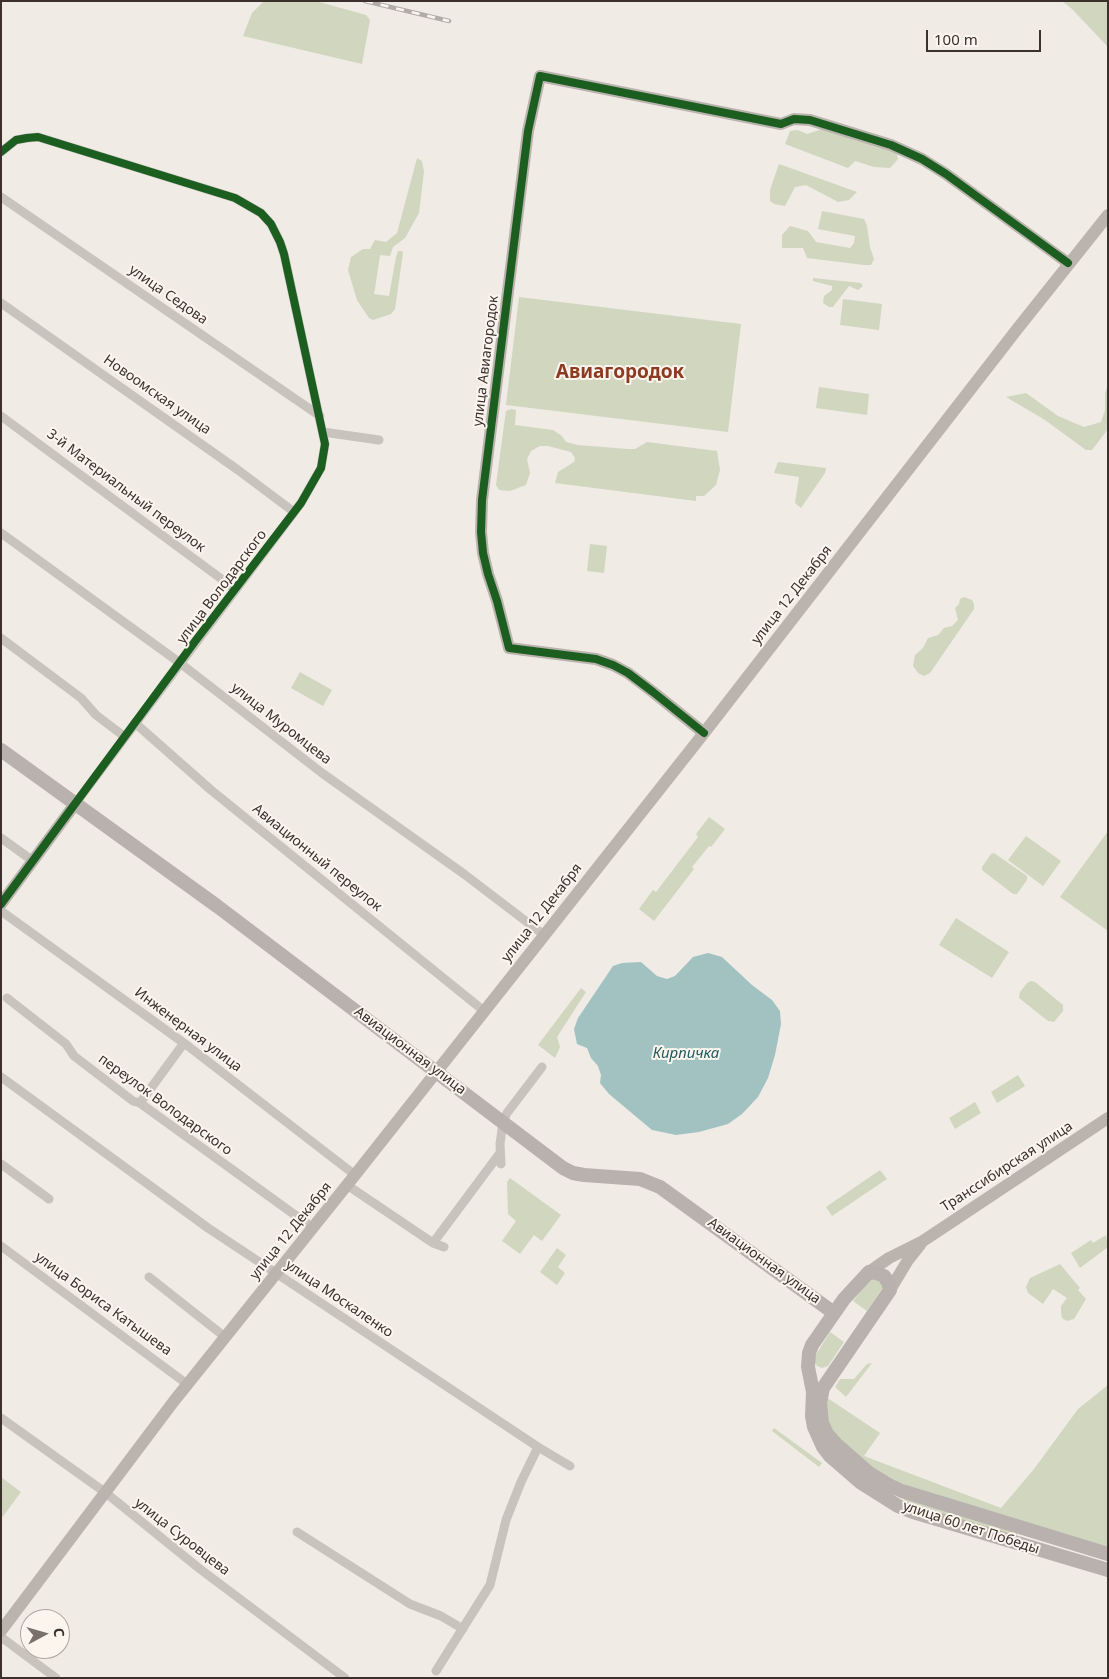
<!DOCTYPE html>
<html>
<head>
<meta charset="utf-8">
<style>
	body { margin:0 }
	#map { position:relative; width:1109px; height:1679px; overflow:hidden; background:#f0ebe5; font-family:"Noto Sans",sans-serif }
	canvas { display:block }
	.frame { position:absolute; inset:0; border:2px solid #3b302b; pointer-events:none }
	.north { position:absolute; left:20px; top:1609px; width:50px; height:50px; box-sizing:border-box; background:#fbf5ee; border:1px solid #aea6a0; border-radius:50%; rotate:84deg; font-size:14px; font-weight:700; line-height:20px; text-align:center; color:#3b302b }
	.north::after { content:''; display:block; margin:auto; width:18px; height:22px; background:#7a716c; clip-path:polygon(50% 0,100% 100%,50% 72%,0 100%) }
	.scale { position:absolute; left:926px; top:30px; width:115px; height:22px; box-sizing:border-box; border:2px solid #3b302b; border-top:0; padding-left:6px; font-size:15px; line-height:18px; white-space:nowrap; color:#3b302b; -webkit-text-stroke:4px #fbf5ee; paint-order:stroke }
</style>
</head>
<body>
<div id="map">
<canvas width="1109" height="1679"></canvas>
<div class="frame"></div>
<div class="north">С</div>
<div class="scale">100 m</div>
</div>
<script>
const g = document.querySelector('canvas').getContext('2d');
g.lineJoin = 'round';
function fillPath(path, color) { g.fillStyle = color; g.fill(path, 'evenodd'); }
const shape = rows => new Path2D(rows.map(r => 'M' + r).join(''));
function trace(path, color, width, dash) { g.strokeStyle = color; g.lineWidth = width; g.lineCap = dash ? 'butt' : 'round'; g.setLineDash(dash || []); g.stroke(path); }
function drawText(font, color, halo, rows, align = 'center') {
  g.font = font + ' "Noto Sans",sans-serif'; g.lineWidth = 4; g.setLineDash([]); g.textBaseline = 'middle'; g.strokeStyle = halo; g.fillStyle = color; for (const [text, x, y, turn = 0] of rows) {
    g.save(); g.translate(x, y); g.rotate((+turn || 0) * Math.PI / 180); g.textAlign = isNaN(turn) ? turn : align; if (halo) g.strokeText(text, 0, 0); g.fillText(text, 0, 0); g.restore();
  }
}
fillPath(shape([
	[264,1,316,1,366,15,370,20,362,64,243,36,252,13],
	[1062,1,1108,1,1108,47,1072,9],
	[822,129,896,151,898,159,890,168,874,167,855,161,848,168,785,144,790,131,798,130,807,134],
	[417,158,422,161,424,172,419,213,405,238,393,247,390,256,380,255,375,289,374,294,389,296,396,257,398,251,402,251,403,253,395,309,391,314,373,320,369,318,357,300,348,270,351,257,363,249,370,249,375,240,386,242,397,233],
	[779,164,857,192,849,200,838,202,806,185,795,187,785,206,774,204,770,201,770,190],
	[822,211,864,219,867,226,870,247,874,259,871,265,864,265,807,258,803,248,782,248,782,235,790,226,808,231,816,242,850,248,854,243,855,236,818,229],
	[813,278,861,283,863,286,858,290,849,286,836,303,833,307,829,307,823,303,824,296,832,290,832,286,813,281],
	[519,297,741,324,728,432,506,405],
	[843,299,882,304,879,330,840,325],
	[1108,385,1108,429,1092,450,1086,450,1045,420,1006,397,1026,393,1058,416,1084,427,1101,422,1105,410,1105,393],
	[819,387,869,394,867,415,816,408],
	[511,409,516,410,515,425,553,430,562,436,566,442,578,445,628,449,635,449,647,442,717,451,720,470,716,485,704,496,696,496,696,501,555,483,558,472,574,462,575,458,571,452,548,446,540,446,531,451,527,459,530,473,526,485,510,491,499,490,496,485,504,425,506,411],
	[778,462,826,468,825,473,801,508,795,503,799,477,774,473],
	[590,544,607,546,604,573,587,571],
	[964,597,972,600,974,604,974,609,930,673,924,676,918,673,913,666,915,655,923,648,928,638,938,635,944,628,952,626,958,620,955,608,959,604,960,599],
	[300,672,332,690,323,706,291,688],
	[709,817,725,829,711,847,709,846,692,867,694,869,654,921,639,909,653,890,656,892,698,837,696,834],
	[1108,831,1108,931,1060,897],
	[1026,836,1061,861,1043,886,1008,860],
	[994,853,1027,876,1027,880,1017,894,1013,894,982,870,982,867,991,854],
	[956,918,1009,952,992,978,939,945],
	[1031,981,1035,982,1063,1005,1063,1011,1054,1022,1048,1021,1019,998,1020,992,1027,983],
	[581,988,586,992,557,1037,560,1047,555,1058,538,1045],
	[1018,1075,1025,1086,997,1103,991,1092],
	[975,1102,981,1113,955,1129,949,1118],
	[880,1170,887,1179,832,1216,826,1207],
	[510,1178,561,1215,542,1241,534,1235,520,1254,502,1241,516,1221,508,1214,507,1182],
	[1106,1235,1108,1247,1080,1268,1071,1253,1091,1240,1093,1243],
	[557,1248,566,1255,558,1267,565,1273,557,1285,540,1272],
	[1060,1264,1080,1288,1078,1290,1086,1299,1074,1319,1067,1321,1062,1318,1061,1312,1061,1306,1067,1298,1053,1289,1043,1304,1028,1293,1026,1287,1030,1278],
	[874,1279,882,1283,883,1287,867,1311,853,1301,868,1281],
	[830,1332,844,1342,828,1366,822,1368,817,1366,814,1361,815,1356],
	[872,1363,846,1397,835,1387,840,1379,854,1379,867,1364],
	[1108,1385,1108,1549,906,1485,888,1477,870,1466,844,1444,830,1428,824,1411,826,1397,880,1433,864,1456,1001,1508,1034,1469,1078,1409],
	[774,1428,822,1463,819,1467,772,1431],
	[1,1477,21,1492,1,1519],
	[905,1497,1018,1531,1016,1538,903,1503]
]), '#d1d6bf');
fillPath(shape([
	[708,953,722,957,752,985,772,1000,780,1011,781,1024,775,1055,768,1078,758,1097,742,1114,728,1124,699,1132,676,1135,652,1130,609,1094,600,1083,601,1075,598,1066,591,1058,587,1048,577,1044,574,1029,578,1018,613,966,622,963,641,962,657,976,667,979,675,976,693,957]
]), '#a1c2c1');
trace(shape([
	[1,152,16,140,27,138,38,137,235,198,261,213,271,224,280,242,284,254,325,444,321,468,301,503,75,804],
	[1,197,320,416],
	[1,303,238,470,294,512],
	[1,416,235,589],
	[323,432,379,440],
	[1,533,180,663,322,773,464,874,544,935],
	[1,638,81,698,96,715,125,737],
	[135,723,211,790,484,1011],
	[1,838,33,861],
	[1,911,188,1046,355,1175],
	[7,998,66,1044,74,1056,133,1101,140,1103,313,1228],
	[1,1077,208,1228,538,1447,570,1466],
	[140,1103,184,1043],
	[1,1164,49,1199],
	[501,1164,500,1144,503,1122,507,1113,542,1067],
	[347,1185,433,1243,444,1247],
	[433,1243,500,1153],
	[1,1246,187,1384],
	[149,1277,225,1337],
	[1,1418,106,1493,200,1569,345,1678],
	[297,1532,410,1604,441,1616,463,1629],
	[1,1637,56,1678],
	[436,1671,490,1585,506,1520,521,1482,538,1447]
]), '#c9c3be', 9);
trace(shape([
	[704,733,653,692,628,673,613,665,596,659,509,648,497,601,488,574,483,553,481,532,482,500,528,131,540,76,781,124,794,119,810,120,891,145,922,159,946,174,1068,263],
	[1,904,75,804],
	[869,1272,889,1258,923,1241,1108,1118],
	[890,1290,908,1260,920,1245],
	[1,1631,174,1401,355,1175,704,733,1018,328,1108,215]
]), '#bab3ae', 12);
trace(shape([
	[1,750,217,906,563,1168,573,1173,584,1175,640,1179,660,1187,834,1313],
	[1108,1554,902,1491,887,1484,869,1473,836,1444,827,1434,822,1423,820,1403,823,1388,890,1290,888,1282,884,1276,876,1273,869,1272,844,1299,812,1345,809,1353,808,1367,813,1392,812,1416,814,1427,823,1447,830,1456,860,1482,898,1506,913,1512,1108,1570]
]), '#b8b1ad', 14);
const rail = shape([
	[365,1,449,21]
]);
trace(rail, '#b1aca8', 4.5);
trace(rail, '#fbf5ee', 2.5, [8]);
trace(shape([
	[1,152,16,140,27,138,38,137,235,198,261,213,271,224,280,242,284,254,325,444,321,468,301,503,196,640,1,904],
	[704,733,653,692,628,673,613,665,596,659,509,648,497,601,488,574,483,553,481,532,482,500,528,131,540,76,781,124,794,119,810,120,891,145,922,159,946,174,1068,263]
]), '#1b5e20', 8);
drawText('14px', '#3b302b', '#fbf5ee', [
	["улица Седова",168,295,35],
	["улица Авиагородок",486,361,-83],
	["Новоомская улица",157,395,35],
	["3-й Материальный переулок",126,491,37],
	["улица Володарского",222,587,-53],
	["улица 12 Декабря",792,595,-52],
	["улица Муромцева",281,724,38],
	["Авиационный переулок",317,858,39],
	["улица 12 Декабря",542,913,-52],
	["Инженерная улица",188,1030,37],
	["Авиационная улица",410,1051,37],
	["переулок Володарского",165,1105,36],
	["Транссибирская улица",1007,1167,-33],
	["улица 12 Декабря",291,1231,-51],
	["Авиационная улица",764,1261,36],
	["улица Москаленко",339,1299,34],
	["улица Бориса Катышева",103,1304,36],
	["улица 60 лет Победы",971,1528,18],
	["улица Суровцева",182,1537,38]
]);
drawText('italic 15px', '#1f5a5e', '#fbf5ee', [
	["Кирпичка",686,1054]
]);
drawText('bold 19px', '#8c3b22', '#fbf5ee', [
	["Авиагородок",620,373]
]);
</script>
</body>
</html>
